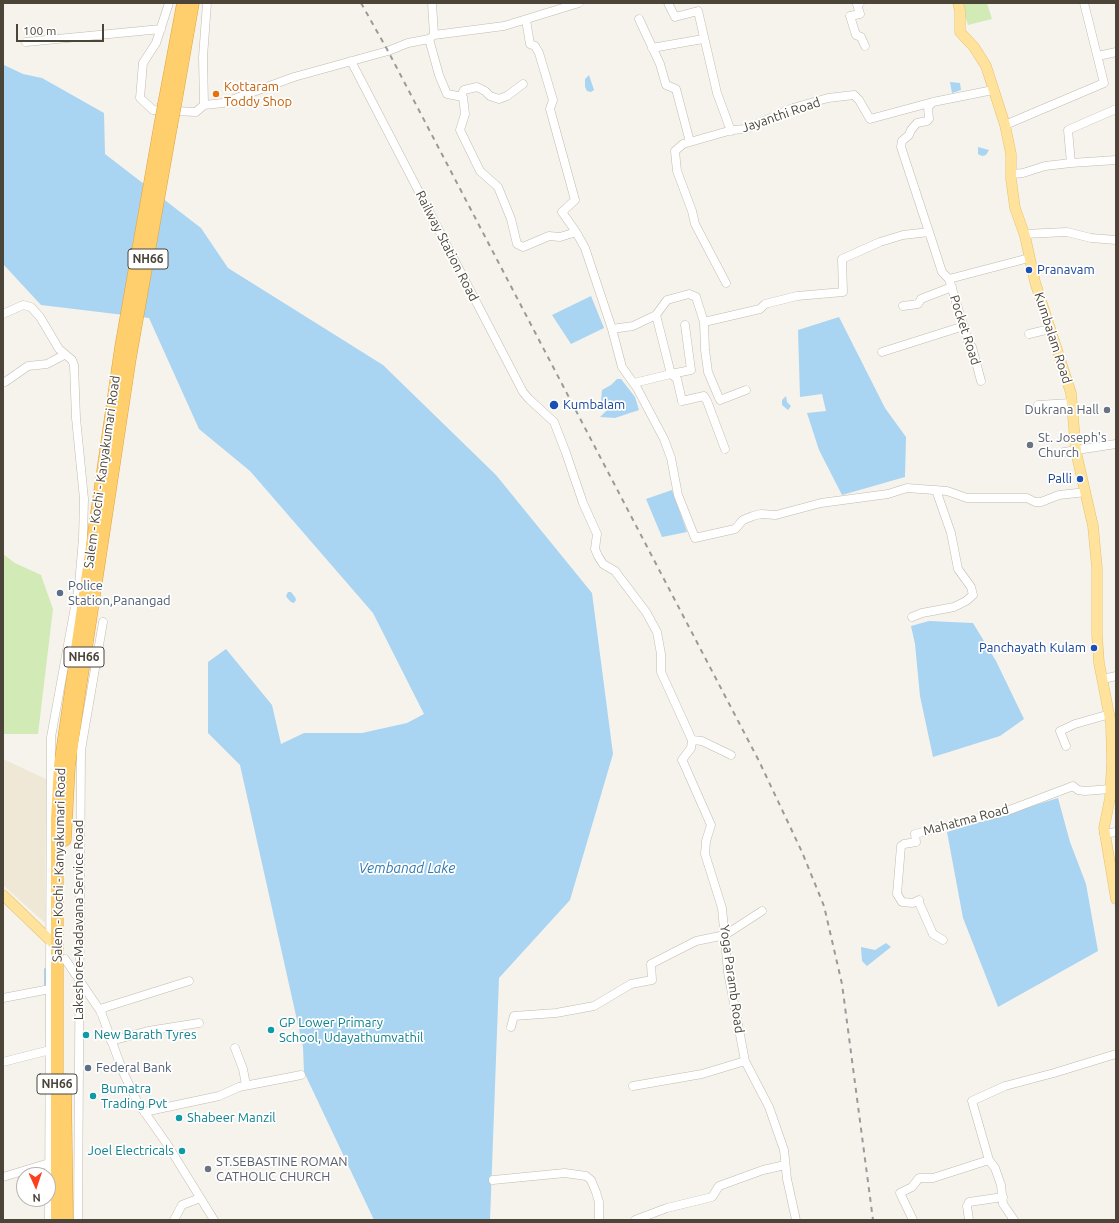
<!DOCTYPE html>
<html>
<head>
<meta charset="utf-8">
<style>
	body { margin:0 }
	#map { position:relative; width:1119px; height:1223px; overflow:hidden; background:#f6f3ec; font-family:Ubuntu,sans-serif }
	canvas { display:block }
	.frame { position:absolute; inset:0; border:4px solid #4b4439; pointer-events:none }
	.north { position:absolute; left:16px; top:1167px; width:40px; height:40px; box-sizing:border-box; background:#fff; border:1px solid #b7b4b0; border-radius:50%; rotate:177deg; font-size:11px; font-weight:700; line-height:16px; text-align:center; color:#4b4439 }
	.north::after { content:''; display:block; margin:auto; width:14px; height:18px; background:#fc3f1d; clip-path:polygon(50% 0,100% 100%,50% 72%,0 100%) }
	.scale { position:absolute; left:16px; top:24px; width:88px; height:18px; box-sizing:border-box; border:2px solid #4b4439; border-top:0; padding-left:5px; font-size:12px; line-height:14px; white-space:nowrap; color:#4b4439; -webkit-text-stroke:3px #fff; paint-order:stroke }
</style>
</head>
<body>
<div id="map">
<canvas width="1119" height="1223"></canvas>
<div class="frame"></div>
<div class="north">N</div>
<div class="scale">100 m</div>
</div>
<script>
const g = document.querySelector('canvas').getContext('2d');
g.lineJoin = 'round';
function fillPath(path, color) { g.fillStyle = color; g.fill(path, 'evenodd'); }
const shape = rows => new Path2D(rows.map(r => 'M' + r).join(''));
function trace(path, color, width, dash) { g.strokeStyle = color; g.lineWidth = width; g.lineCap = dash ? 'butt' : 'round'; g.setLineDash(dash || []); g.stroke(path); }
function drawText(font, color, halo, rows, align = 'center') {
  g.font = font + ' Ubuntu,sans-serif'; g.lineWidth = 3.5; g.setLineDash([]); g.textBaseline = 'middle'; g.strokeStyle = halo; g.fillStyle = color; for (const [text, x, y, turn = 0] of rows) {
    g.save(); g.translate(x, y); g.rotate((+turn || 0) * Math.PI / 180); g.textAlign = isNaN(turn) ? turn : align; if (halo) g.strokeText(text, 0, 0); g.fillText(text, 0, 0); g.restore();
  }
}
fillPath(shape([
	[3,759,46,779,45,923,3,885]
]), '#efe8d6');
fillPath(shape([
	[961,3,987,3,992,19,968,25],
	[3,554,15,563,41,575,53,609,38,734,3,734]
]), '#d2eab5');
fillPath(shape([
	[3,59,4,65,23,74,42,78,104,113,105,154,201,228,228,268,383,365,496,475,592,593,613,754,570,900,499,978,490,1220,374,1220,304,1072,303,1047,240,765,208,733,208,662,226,649,272,705,281,744,304,733,362,733,407,723,424,714,373,613,250,471,199,429,149,318,41,305,3,264],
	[589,75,594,90,591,92,587,91,585,87,585,79],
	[950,82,960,83,961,90,952,93],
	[978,147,989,150,986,155,982,156,978,154],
	[591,296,604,328,571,344,552,315],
	[839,317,885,408,906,437,905,477,842,495,819,450,807,413,826,411,822,394,800,397,798,330],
	[617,379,621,379,635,397,639,410,615,418,600,417,607,410,608,402,601,401,602,390,611,385],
	[786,396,787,402,791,406,788,410,782,405,782,400],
	[672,490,687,532,662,537,646,499],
	[288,592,291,592,295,597,296,600,294,603,291,602,288,599,286,596],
	[929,621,973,623,996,661,1024,719,1000,736,933,757,920,696,915,644,911,626],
	[1058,798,1070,842,1086,884,1098,951,998,1007,963,918,947,832],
	[886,943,891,947,867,966,862,961,861,947,875,950]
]), '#a9d4f2');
trace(shape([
	[45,969,45,988]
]), '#a9d4f2', 2);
const minor = shape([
	[169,3,156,43,143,63,140,98,153,110,196,112,204,105,203,57,207,3],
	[432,3,434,35],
	[668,3,675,17,698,11,717,93,731,131],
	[860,3,857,4,860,14,850,16,856,35,861,37,865,46],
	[639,19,660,64,666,85,676,89,690,142],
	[526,20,530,44,535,46,539,53,553,100,550,109,575,200,562,212,576,232],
	[429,39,439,75,447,94,463,97,465,114,460,130,480,171,498,187,511,219,517,244,523,247,549,236,560,237,576,232,585,248,612,329,622,367,637,388,664,439,671,458,678,495,695,538,735,529,743,520,753,516,761,514,776,515,821,503,888,494,907,488,947,491,967,498,1027,498,1035,502,1041,502,1059,495,1086,492],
	[26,42,161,29],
	[652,48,703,39],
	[1098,56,1116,52],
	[351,61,523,392,529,399,554,422,566,453,583,503,597,534,595,549,598,556,603,564,615,571,646,612,657,632,661,654,661,672,692,740,691,748,682,760,684,764,711,825,706,841,705,854,722,908,728,972,745,1061,769,1107,784,1150,787,1179,796,1220],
	[461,96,464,90,477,87,485,91,490,96,499,99,507,96,523,84],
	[204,105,223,103,294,77,388,51,408,43,429,39,434,35,504,26,579,3],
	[1005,125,1104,83,1084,3],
	[1071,163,1116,160],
	[1012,174,1023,173,1045,166,1071,163,1068,130,1116,109],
	[929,232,901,147,902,141,909,135,911,130,917,123,927,121,929,119,928,107,933,102],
	[1024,234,1067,232,1091,238,1116,240],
	[949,279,969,344,972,347,981,381],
	[726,283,695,224,692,211,677,171,675,151,683,144,732,130,746,129,793,108,828,98,854,95,859,100,870,119,933,102,993,90],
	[903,306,918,304,921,299,926,297,952,287],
	[3,314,23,305,31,307,40,317,59,349,72,360,74,365,76,418,84,499,83,538,79,585,51,737,49,1220],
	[656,315,671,374,691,370,685,325],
	[704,322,705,350,708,372,719,398,720,400,746,390],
	[612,329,633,326,656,315,667,300,689,294,696,297,704,322,760,309,765,304,797,296,843,292,842,259,880,242,903,235,929,232,942,272,949,279,1029,258],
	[1029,334,1050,329],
	[882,352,964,326],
	[5,382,28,366,47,364,64,355],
	[634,383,671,374,677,379,682,401,704,396,707,401,725,449],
	[1038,405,1071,403],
	[1064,452,1116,444],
	[912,617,922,613,954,607,966,601,973,595,971,587,958,569,951,533,936,490],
	[1103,679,1116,676],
	[692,740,702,741,731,755],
	[1066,746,1060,731,1075,724,1110,714],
	[1104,834,1116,832],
	[943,940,933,934,920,905,919,900,913,903,902,902,897,894,901,846,904,844,916,842,915,834,1007,811,1073,786,1078,790,1085,791,1110,789],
	[65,959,101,1012,123,1072,138,1103,167,1144,214,1220],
	[3,998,50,989],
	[101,1013,103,1008,189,981],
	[511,1027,514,1016,556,1013,594,1006,631,984,652,980,651,964,696,941,725,935,762,911],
	[111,1041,148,1031,199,1023],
	[235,1048,243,1069,246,1085],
	[3,1062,50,1050],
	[633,1086,702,1074,745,1061],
	[144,1112,219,1096,239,1087,301,1075],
	[3,1177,49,1163],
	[493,1180,565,1173,586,1176,591,1180,596,1192,599,1202,599,1220],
	[78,1220,81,750,103,622],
	[174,1220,182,1205,200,1198],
	[635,1220,667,1208,712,1197,719,1186,763,1170,785,1165],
	[913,1220,900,1193,912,1187,919,1178,933,1178,989,1160],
	[969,1220,967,1206,969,1202,1003,1197],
	[1014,1220,1003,1204,1001,1185,995,1168,989,1160,972,1101,1005,1086,1054,1073,1116,1054]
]);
const major = shape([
	[958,3,960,11,960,32,974,47,986,66,1005,125,1011,154,1011,179,1015,208,1025,236,1035,282,1071,393,1076,452,1093,526,1097,568,1097,635,1099,663,1111,724,1112,762,1110,798,1104,828,1116,899],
	[3,895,57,947]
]);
const highway = shape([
	[164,104,183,3],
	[175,106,193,3],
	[65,840,69,766,77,708,130,358,171,127],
	[65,1080,67,1220],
	[57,1220,57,818,60,766,121,347,160,126]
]);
trace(minor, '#c2bbae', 9);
trace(major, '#e6c16a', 11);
trace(highway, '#e0a43c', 13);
trace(minor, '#fff', 8);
trace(major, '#ffe39c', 10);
trace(highway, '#ffcf6e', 12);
trace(shape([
	[361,3,388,51,759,761,802,852,824,906,842,984,873,1220]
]), '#9a9a9a', 2, [5, 5]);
const highwayBridge = shape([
	[160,126,164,104],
	[171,127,175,106]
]);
trace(highwayBridge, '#e0a43c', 13, []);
trace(highwayBridge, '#ffcf6e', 12);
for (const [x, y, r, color] of [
	[216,94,4,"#e8710a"],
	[1029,270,4,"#1a4fb4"],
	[554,405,5,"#1a4fb4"],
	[1107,410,4,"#6b7280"],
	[1030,445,4,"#6b7280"],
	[1080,479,4,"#1a4fb4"],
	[60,593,4,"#5c6f8a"],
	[1094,648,4,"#1a4fb4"],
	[271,1030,4,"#0f9aa8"],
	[86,1035,4,"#0f9aa8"],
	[88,1068,4,"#5c6f8a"],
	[93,1096,4,"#0f9aa8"],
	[179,1118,4,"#0f9aa8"],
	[182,1151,4,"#0f9aa8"],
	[208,1169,4,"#6b7280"]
]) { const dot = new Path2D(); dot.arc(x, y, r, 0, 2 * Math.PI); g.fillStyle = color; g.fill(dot); trace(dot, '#fff', 1.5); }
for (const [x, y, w] of [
	[148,259,40],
	[84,657,40],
	[57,1084,40]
]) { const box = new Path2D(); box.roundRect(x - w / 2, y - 10, w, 20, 3); g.fillStyle = '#fff'; g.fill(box); trace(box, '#4b4439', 1); }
drawText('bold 12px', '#4b4439', null, [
	["NH66",148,259],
	["NH66",84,657],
	["NH66",57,1084]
]);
drawText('13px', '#c56008', '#fff', [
	["Kottaram",224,87],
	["Toddy Shop",224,102]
], 'left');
drawText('13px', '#4b4439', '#fff', [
	["Jayanthi Road",781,115,-19],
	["Railway Station Road",447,246,63],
	["Pocket Road",965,330,72],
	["Kumbalam Road",1053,338,72],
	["Salem - Kochi - Kanyakumari Road",102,472,-82],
	["Mahatma Road",966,820,-15],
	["Salem - Kochi - Kanyakumari Road",59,865,-89],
	["Lakeshore-Madavana Service Road",79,920,-90],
	["Yoga Paramb Road",732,979,82]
]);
drawText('13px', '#164399', '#fff', [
	["Pranavam",1037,270],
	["Kumbalam",563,405],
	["Palli",1072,479,"right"],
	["Panchayath Kulam",1086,648,"right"]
], 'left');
drawText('13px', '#5b616d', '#fff', [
	["Dukrana Hall",1099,410,"right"],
	["St. Joseph's",1038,438],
	["Church",1038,453],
	["ST.SEBASTINE ROMAN",216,1162],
	["CATHOLIC CHURCH",216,1177]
], 'left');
drawText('13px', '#4e5e75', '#fff', [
	["Police",68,586],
	["Station,Panangad",68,601],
	["Federal Bank",96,1068]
], 'left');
drawText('13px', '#0d838f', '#fff', [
	["GP Lower Primary",279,1023],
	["School, Udayathumvathil",279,1038],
	["New Barath Tyres",94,1035],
	["Bumatra",101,1089],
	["Trading Pvt",101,1104],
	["Shabeer Manzil",187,1118],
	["Joel Electricals",174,1151,"right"]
], 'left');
drawText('italic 14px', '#2e7ab2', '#fff', [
	["Vembanad Lake",407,868]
]);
</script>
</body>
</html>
